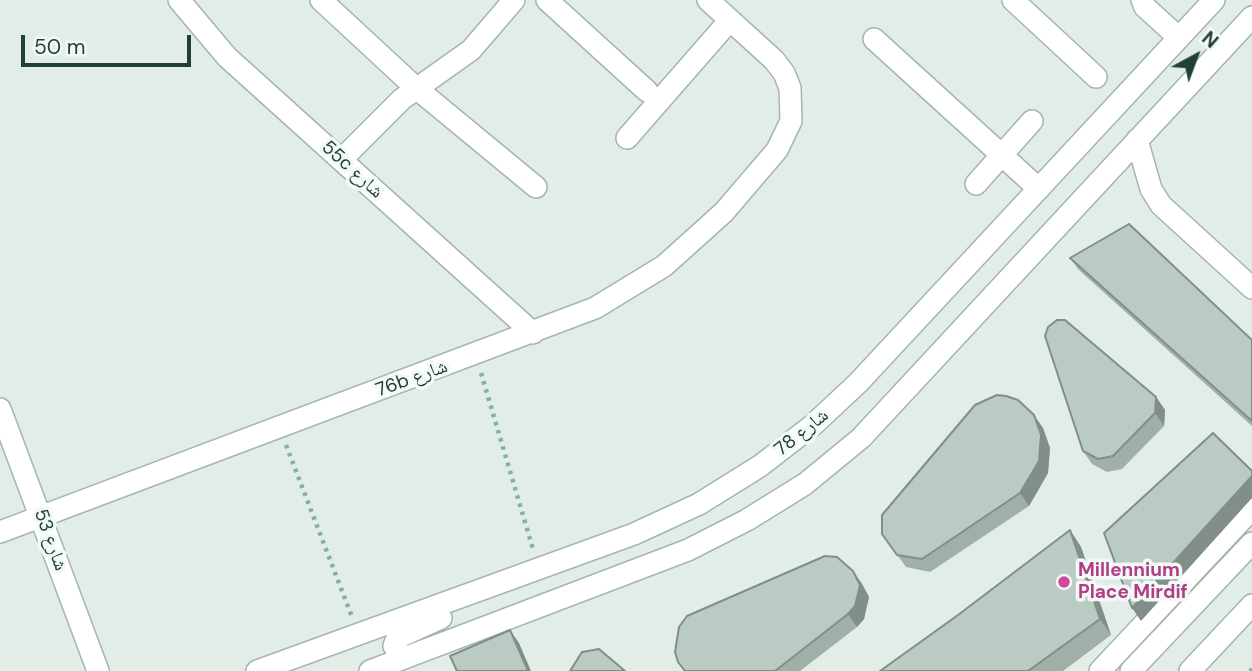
<!DOCTYPE html>
<html>
<head>
<meta charset="utf-8">
<style>
	body { margin:0 }
	#map { position:relative; width:1252px; height:671px; overflow:hidden; background:#e2ede8; font-family:"DM Sans",sans-serif }
	canvas { display:block }
	.north { position:absolute; left:1161px; top:21px; width:70px; height:70px; -webkit-text-stroke:5px #f2f9f6; paint-order:stroke; rotate:41deg; font-size:19px; font-weight:700; line-height:28px; text-align:center; color:#213f36 }
	.north::after { content:''; display:block; margin:auto; width:24px; height:32px; background:#213f36; clip-path:polygon(50% 0,100% 100%,50% 72%,0 100%) }
	.scale { position:absolute; left:21px; top:35px; width:170px; height:32px; box-sizing:border-box; border:4px solid #213f36; border-top:0; padding-left:9px; font-size:21px; line-height:24px; white-space:nowrap; color:#213f36; -webkit-text-stroke:5px #f2f9f6; paint-order:stroke }
</style>
</head>
<body>
<div id="map">
<canvas width="1252" height="671"></canvas>
<div class="north">N</div>
<div class="scale">50 m</div>
</div>
<script>
const g = document.querySelector('canvas').getContext('2d');
g.lineJoin = 'round';
const shape = rows => new Path2D(rows.map(r => 'M' + r).join(''));
function trace(path, color, width, dash) { g.strokeStyle = color; g.lineWidth = width; g.lineCap = dash ? 'butt' : 'round'; g.setLineDash(dash || []); g.stroke(path); }
function fillPath(path, color) { g.fillStyle = color; g.fill(path, 'evenodd'); }
function drawText(font, color, halo, rows, align = 'center') {
  g.font = font + ' "DM Sans","Noto Naskh Arabic",sans-serif'; g.lineWidth = 7; g.setLineDash([]); g.textBaseline = 'middle'; g.strokeStyle = halo; g.fillStyle = color; for (const [text, x, y, turn = 0] of rows) {
    g.save(); g.translate(x, y); g.rotate((+turn || 0) * Math.PI / 180); g.textAlign = isNaN(turn) ? turn : align; if (halo) g.strokeText(text, 0, 0); g.fillText(text, 0, 0); g.restore();
  }
}
const minor = shape([
	[179,0,227,57,533,333],
	[321,0,416,88,536,187],
	[547,0,647,91],
	[1013,0,1096,77],
	[1142,0,1145,7,1179,38],
	[874,39,1039,189],
	[627,138,730,20],
	[1137,140,1151,189,1161,205,1252,288],
	[341,160,402,99,471,50,514,0],
	[976,184,1032,121],
	[0,409,98,671],
	[0,532,595,308,664,266,724,212,777,150,791,121,790,88,784,73,774,60,708,0],
	[403,658,394,646,397,638,441,618],
	[257,671,634,534,699,504,760,466,813,425,858,383,1214,0],
	[370,671,688,550,747,520,805,484,861,438,1252,17],
	[1100,671,1252,509],
	[1131,671,1252,543],
	[1190,671,1252,605]
]);
trace(minor, '#a4b5af', 24);
trace(shape([
	[481,373,533,549],
	[286,445,352,617],
	[1250,671,1252,669]
]), '#81b2a1', 4.5, [3.5, 5]);
trace(minor, '#fff', 21);
fillPath(shape([
	[1070,258,1252,340,1252,426,1079,270],
	[1156,397,1165,410,1164,426,1122,469,1107,472,1092,464,1083,451],
	[1043,428,1050,448,1048,473,1029,506,930,572,906,567,882,534],
	[1070,530,1081,547,1111,635,1063,671,880,671,958,615],
	[853,571,862,584,869,597,864,619,857,627,800,671,684,671,678,662]
]), '#a0afa8');
fillPath(shape([
	[1156,397,1165,410,1164,426,1155,413],
	[1034,415,1043,428,1050,448,1048,473,1029,506,1020,493],
	[1252,476,1252,498,1141,621,1132,608],
	[1070,530,1081,547,1111,635,1100,619],
	[853,571,862,584,869,597,864,619,857,627,848,614],
	[510,630,519,643,531,671,528,671]
]), '#828e88');
const building = shape([
	[1129,224,1252,340,1252,421,1070,258,1129,224],
	[1057,320,1065,320,1156,397,1155,413,1113,456,1098,459,1083,451,1045,336,1048,327,1057,320],
	[997,395,1006,396,1018,400,1034,415,1041,435,1039,461,1020,493,922,559,897,555,882,534,882,515,975,405,997,395],
	[1213,433,1252,471,1252,476,1132,608,1104,533,1213,433],
	[1070,530,1100,619,1028,671,880,671,958,615,1070,530],
	[825,556,837,557,853,571,860,585,855,606,848,614,775,671,685,671,678,662,675,652,679,627,687,616,825,556],
	[510,630,528,671,457,671,450,656,510,630],
	[599,649,625,671,570,671,582,652,599,649]
]);
fillPath(building, '#bacbc3');
trace(building, '#828e88', 2);
for (const [x, y, r, color] of [
	[1064,582,7,"#d1479c"]
]) { const dot = new Path2D(); dot.arc(x, y, r, 0, 2 * Math.PI); g.fillStyle = color; g.fill(dot); trace(dot, '#f2f9f6', 2.5); }
drawText('19px', '#213f36', '#f2f9f6', [
	["55c شارع",352,170,42],
	["76b شارع",412,379,-20],
	["شارع 78",802,433,-39],
	["شارع 53",50,540,70]
]);
drawText('bold 19px', '#b23c85', '#f2f9f6', [
	["Millennium",1078,571],
	["Place Mirdif",1078,593]
], 'left');
</script>
</body>
</html>
